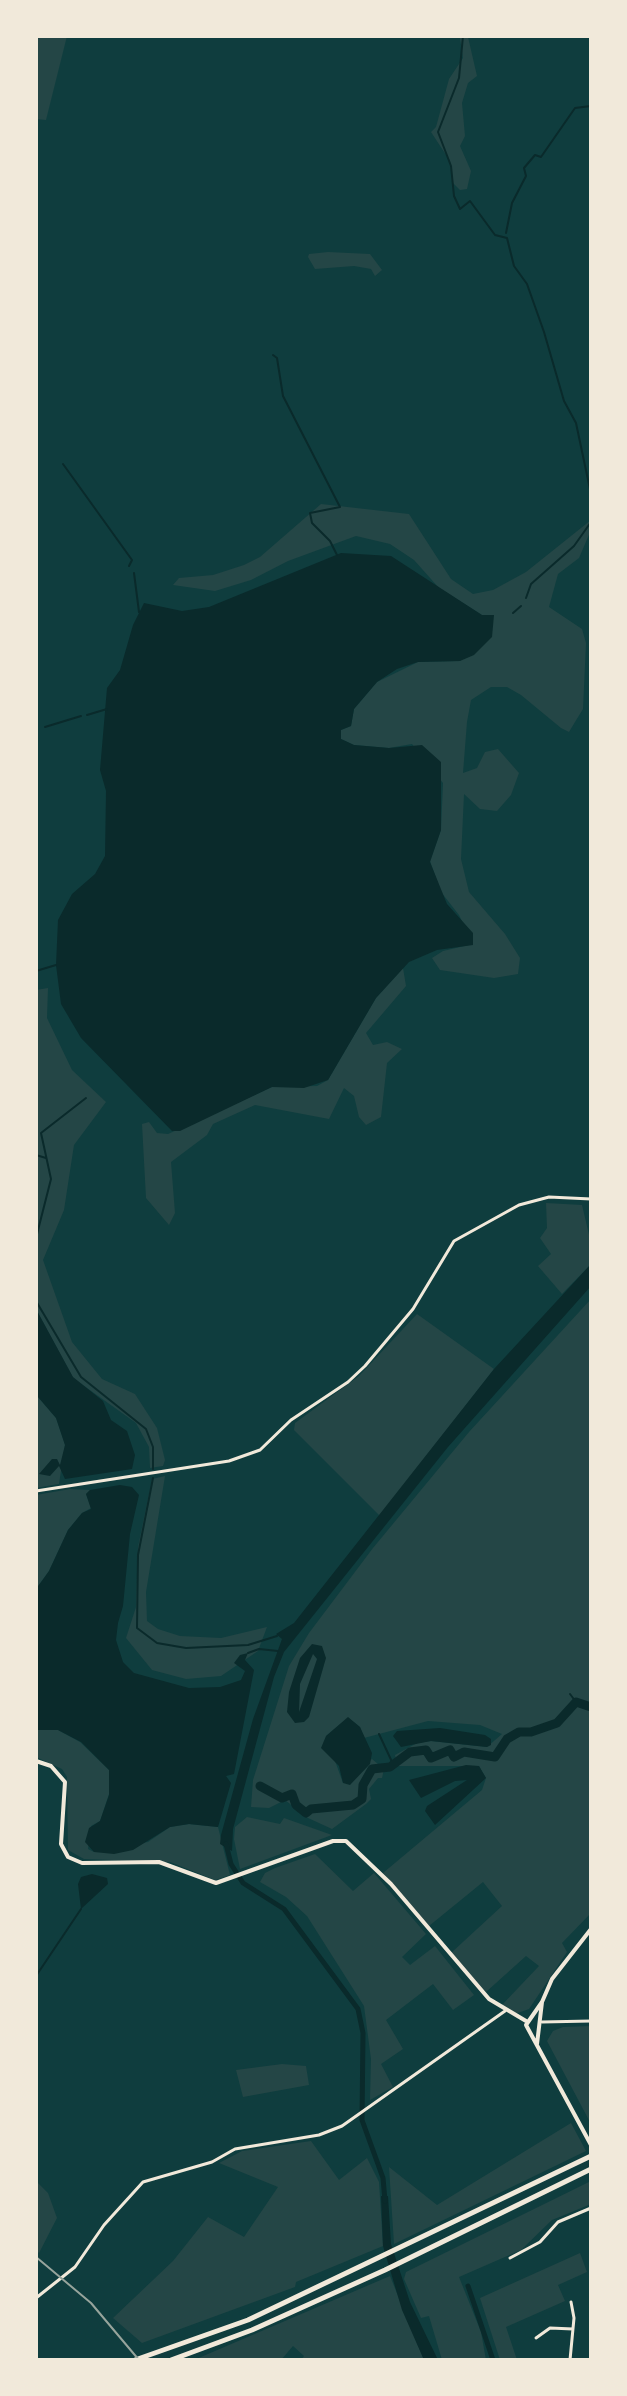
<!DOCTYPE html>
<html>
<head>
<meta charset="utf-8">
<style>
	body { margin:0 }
	#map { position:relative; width:627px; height:2396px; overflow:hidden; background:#0f3d3e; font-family:Montserrat,sans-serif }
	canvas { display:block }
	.frame { position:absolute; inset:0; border:38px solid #f1e9da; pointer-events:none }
</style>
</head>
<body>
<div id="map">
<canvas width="627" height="2396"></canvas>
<div class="frame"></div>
</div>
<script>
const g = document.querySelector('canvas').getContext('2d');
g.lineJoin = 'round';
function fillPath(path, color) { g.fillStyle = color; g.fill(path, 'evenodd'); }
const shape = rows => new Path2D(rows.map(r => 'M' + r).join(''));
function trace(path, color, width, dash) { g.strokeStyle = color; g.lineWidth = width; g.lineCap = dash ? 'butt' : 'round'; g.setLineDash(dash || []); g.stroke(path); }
fillPath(shape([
	[36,36,67,36,46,120,36,119],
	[468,37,477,76,468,83,462,103,465,136,460,146,471,171,467,189,460,190,452,182,450,161,431,132,436,127,449,79,463,58,460,38],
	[328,252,370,254,382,270,375,276,371,269,354,266,315,269,308,257,309,254],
	[321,504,409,514,451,579,473,594,493,590,526,572,591,520,591,530,579,558,558,574,549,607,582,629,586,643,583,709,575,722,569,732,561,728,521,695,507,687,491,687,471,700,467,722,463,773,477,768,485,752,498,749,519,773,511,795,497,811,480,809,464,794,461,859,469,892,505,934,520,958,518,974,494,978,440,970,432,958,443,951,473,944,459,915,441,892,430,861,441,830,443,783,412,744,389,748,354,745,341,739,341,730,351,726,354,709,377,682,418,662,460,661,482,615,439,588,414,560,390,544,356,536,288,561,251,580,215,591,173,585,179,578,213,575,244,565,260,557],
	[403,968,406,986,366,1033,373,1045,387,1042,402,1049,387,1063,381,1117,366,1125,359,1117,354,1096,344,1088,329,1119,255,1105,213,1124,207,1135,171,1162,175,1213,169,1225,146,1198,142,1124,149,1122,157,1133,168,1134,272,1087,317,1086,328,1080,376,998],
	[48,988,47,1018,72,1070,106,1102,74,1145,64,1210,43,1260,72,1342,102,1379,135,1394,157,1428,165,1460,163,1466,150,1468,149,1447,136,1423,73,1378,36,1309,36,990],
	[546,1203,582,1205,591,1243,591,1264,562,1294,538,1266,551,1254,540,1238,547,1228],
	[591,1299,591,1913,562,1943,567,1952,529,2009,515,2014,501,2006,539,1966,526,1956,486,1992,451,1953,502,1906,483,1882,429,1926,383,1873,482,1790,486,1778,479,1766,398,1766,395,1755,417,1743,431,1741,487,1747,502,1734,480,1725,428,1721,364,1738,360,1727,348,1718,326,1736,343,1783,372,1759,384,1769,382,1778,378,1778,369,1789,371,1799,366,1804,332,1829,308,1818,285,1800,269,1808,251,1807,253,1780,289,1666,309,1633,373,1548,469,1432],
	[417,1314,494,1369,380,1516,294,1430,295,1423,359,1376],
	[36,1387,38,1397,56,1418,65,1445,59,1484,36,1488],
	[165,1476,146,1592,147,1621,158,1629,180,1636,221,1638,267,1627,258,1651,221,1676,186,1679,152,1670,126,1638,136,1607,138,1547,152,1479],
	[70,1489,90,1490,86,1494,91,1508,82,1513,68,1530,49,1571,36,1589,36,1495],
	[36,1730,58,1730,80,1742,109,1770,109,1794,100,1821,91,1826,88,1849,94,1852,148,1842,170,1827,189,1824,218,1827,230,1875,215,1880,170,1862,84,1859,68,1850,67,1777,62,1769,36,1757],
	[247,1817,280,1824,284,1818,332,1835,240,1869,234,1839,235,1827],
	[315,1854,353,1891,374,1873,426,1934,402,1957,410,1965,435,1946,474,1995,453,2010,433,1984,386,2020,403,2049,381,2064,393,2087,370,2100,371,2059,364,2006,307,1916,286,1897,260,1882,265,1873,275,1868],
	[591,2026,591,2124,547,2041,553,2031,563,2027],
	[282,2064,306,2066,309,2085,243,2097,236,2070],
	[571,2123,586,2151,394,2244,389,2167,437,2205],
	[311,2141,339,2180,367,2158,379,2182,383,2246,296,2282,295,2287,142,2343,113,2318,173,2261,208,2217,244,2237,278,2187,219,2163,242,2151],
	[36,2181,48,2193,57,2218,39,2253,36,2250],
	[591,2181,591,2204,552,2220,521,2250,459,2277,481,2332,486,2360,442,2360,429,2316,421,2318,404,2279,406,2272],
	[580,2253,587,2272,558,2285,565,2301,506,2327,517,2360,500,2360,480,2298],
	[390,2276,424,2360,301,2360,304,2356,293,2346,281,2360,194,2360]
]), '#244646');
fillPath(shape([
	[341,553,391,556,482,615,494,615,492,637,474,655,460,661,418,662,397,669,377,682,354,709,351,726,341,730,341,739,354,745,389,748,422,745,441,762,441,830,430,862,447,904,473,933,473,945,437,950,409,962,376,998,328,1080,304,1088,272,1087,180,1131,172,1131,81,1038,61,1004,56,965,58,920,72,894,95,874,105,856,106,791,100,770,107,688,120,670,133,625,144,603,182,611,209,607],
	[591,1264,591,1286,448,1447,284,1652,274,1677,233,1829,232,1851,220,1844,221,1835,253,1719,282,1639,276,1634,294,1623,494,1369],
	[36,1309,73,1377,103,1401,111,1420,127,1431,135,1455,132,1469,65,1479,59,1466,50,1476,39,1474,52,1459,57,1459,60,1465,65,1445,56,1418,38,1397,36,1387],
	[120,1485,132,1487,139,1495,130,1534,123,1606,118,1623,116,1640,123,1662,134,1673,189,1688,220,1687,241,1680,245,1671,234,1663,240,1655,248,1653,245,1660,254,1670,234,1774,226,1776,231,1783,218,1827,189,1824,170,1827,133,1850,114,1854,94,1852,85,1842,89,1828,100,1821,109,1795,109,1770,81,1742,58,1730,36,1730,36,1589,49,1571,68,1530,82,1513,91,1509,86,1494,90,1490],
	[312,1644,322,1646,326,1658,309,1717,304,1722,295,1723,287,1712,289,1692,300,1658],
	[313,1654,317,1659,299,1712,300,1684],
	[348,1717,360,1727,372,1753,370,1764,350,1785,343,1783,339,1766,321,1748,326,1736],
	[440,1728,485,1735,491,1739,491,1745,487,1747,431,1741,401,1747,393,1736,397,1731],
	[466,1765,479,1766,486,1778,435,1825,425,1811,427,1806,467,1780,455,1781,421,1798,409,1780],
	[92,1874,107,1878,108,1884,81,1909,78,1884,81,1877],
	[381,2196,388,2196,391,2244,410,2302,438,2360,424,2360,402,2310,383,2246]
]), '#0a2a2b');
trace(shape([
	[463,36,459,78,438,132,451,166,454,196,460,209,470,201,495,235,507,238,514,266,527,284,544,332,564,401,576,423,591,494],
	[506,233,512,203,526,176,524,168,535,155,541,157,575,108,591,106],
	[273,355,277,358,283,396,340,507,310,513,312,523,330,541,337,555],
	[63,464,132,560,129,566],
	[134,573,139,612],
	[526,598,531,584,574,546,591,522],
	[513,613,521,606],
	[87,715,107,709],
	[45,727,81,716],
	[36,971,56,965],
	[36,1155,46,1158],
	[36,1238,51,1179,41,1133,86,1098],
	[36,1301,81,1377,146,1429,153,1447,153,1469],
	[153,1478,138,1555,137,1628,157,1643,186,1648,248,1645,277,1636],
	[248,1653,259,1649,278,1651],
	[570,1694,576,1702],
	[379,1734,393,1764],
	[36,1976,81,1909]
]), '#0a2a2b', 2);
trace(shape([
	[226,1844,231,1864,243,1883,284,1909,358,2009,363,2033,362,2120,383,2178,385,2201],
	[468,2286,493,2360]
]), '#0a2a2b', 5);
trace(shape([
	[260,1786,282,1798,292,1794,296,1805,306,1813,311,1809,353,1805,362,1799,363,1785,372,1769,390,1767,410,1752,426,1750,431,1758,450,1750,454,1757,464,1752,495,1757,507,1739,519,1732,531,1732,557,1723,576,1702,591,1707]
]), '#0a2a2b', 9);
trace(shape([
	[36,1491,229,1461,260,1450,291,1420,348,1382,365,1366,413,1309,454,1241,519,1205,549,1197,591,1199],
	[542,2022,591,2021],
	[510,2258,540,2242,558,2222,591,2208],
	[36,2298,75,2267,104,2225,143,2182,212,2162,235,2149,319,2135,342,2126,505,2011],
	[536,2338,550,2328,573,2329],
	[570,2360,574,2318,571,2302]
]), '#f1e9da', 3);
trace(shape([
	[36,1761,51,1766,65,1782,61,1844,68,1857,82,1863,159,1862,216,1883,333,1841,346,1841,391,1884,489,1999,526,2021],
	[542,2002,526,2025,591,2145],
	[537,2044,542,2002,552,1979,591,1929]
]), '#f1e9da', 4);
trace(shape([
	[135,2360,248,2320,591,2156],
	[171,2360,252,2330,385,2270,591,2169]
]), '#f1e9da', 5);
trace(shape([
	[36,2257,91,2303,139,2360]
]), '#97a49c', 2);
</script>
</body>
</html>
